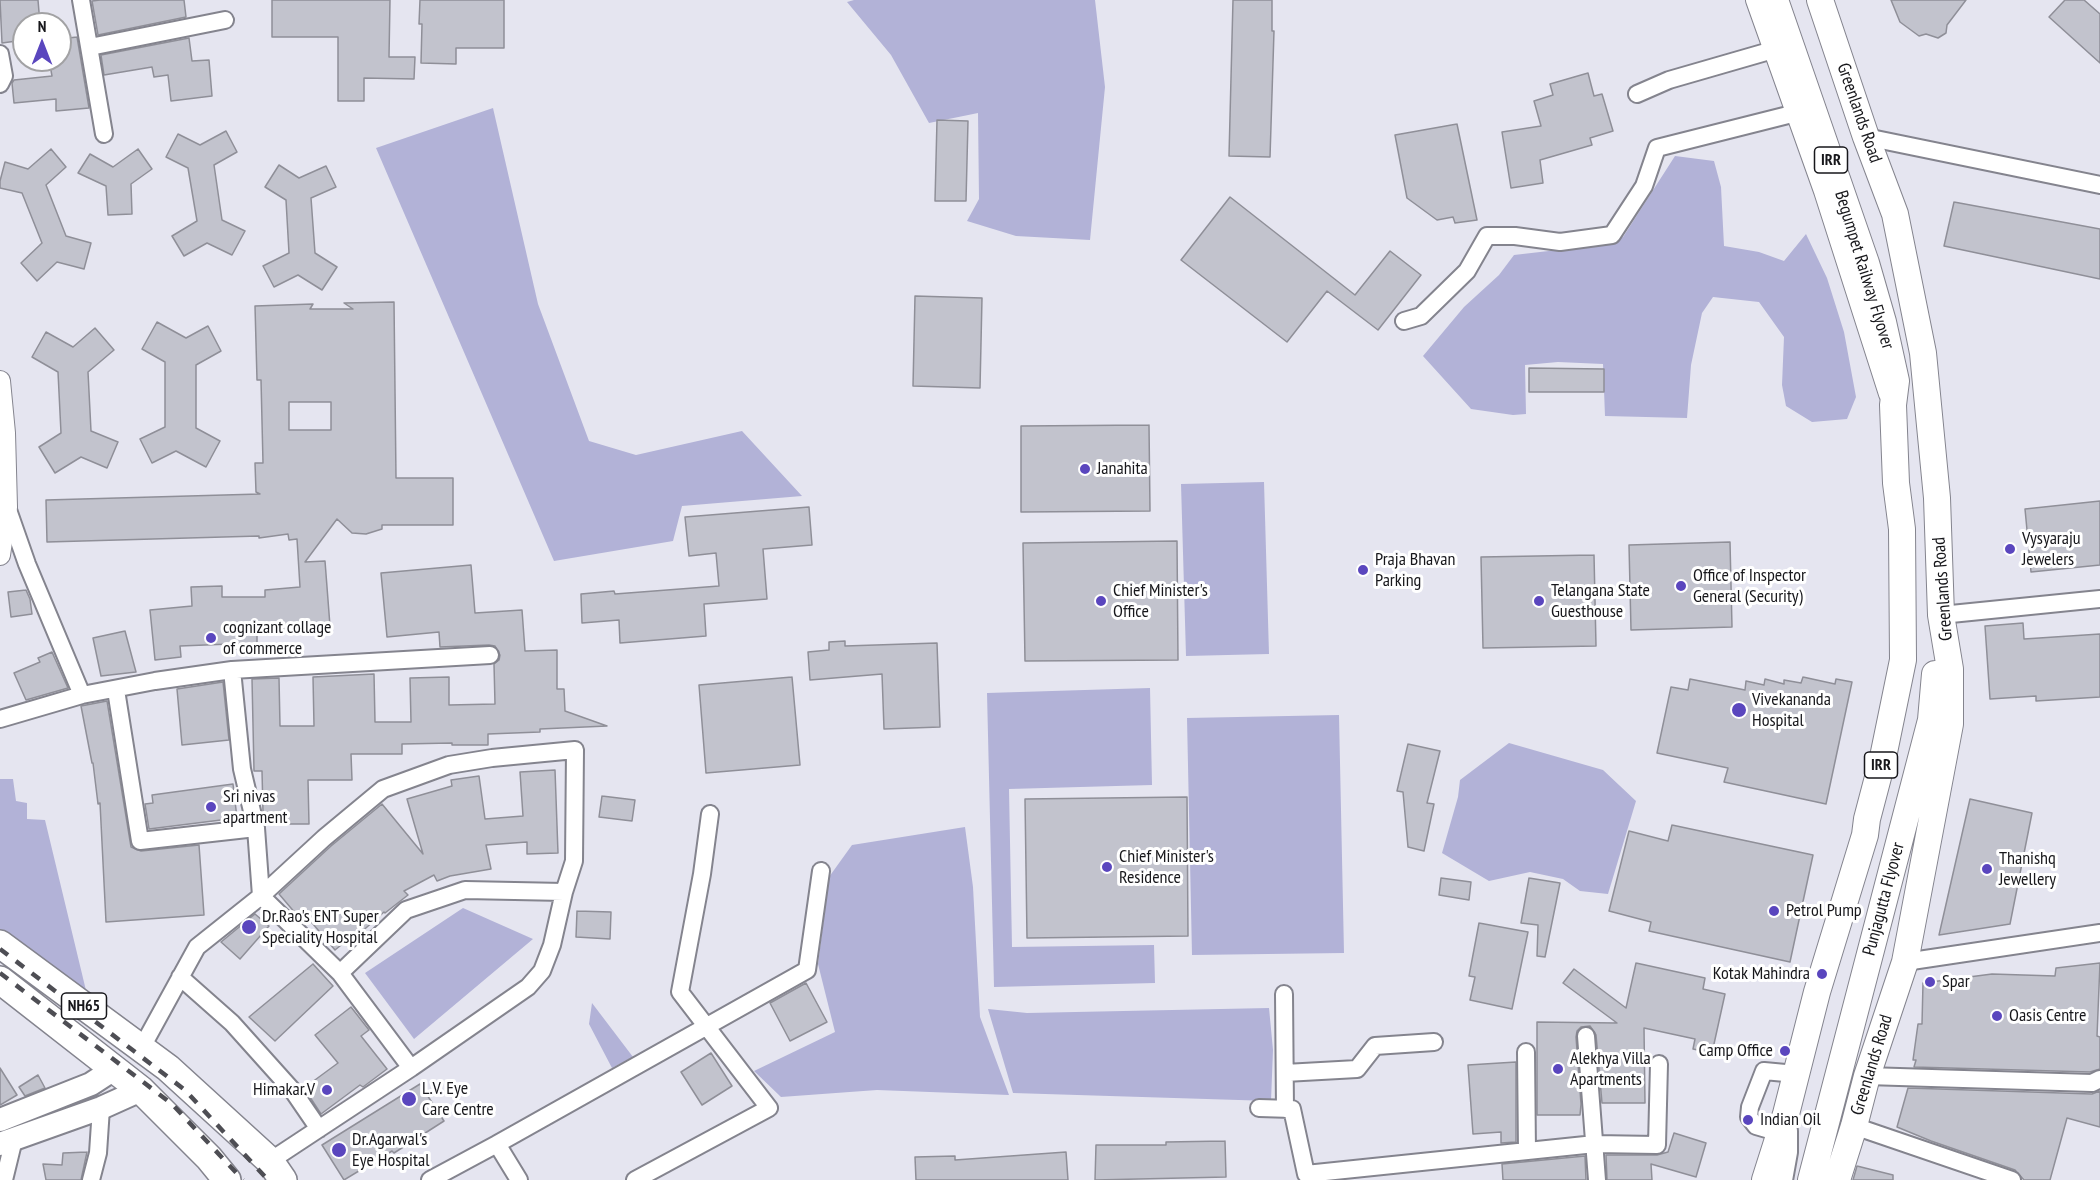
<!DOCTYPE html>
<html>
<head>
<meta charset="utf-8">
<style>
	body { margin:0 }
	#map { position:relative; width:2100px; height:1180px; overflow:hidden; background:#e5e5f0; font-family:"PT Sans Narrow",sans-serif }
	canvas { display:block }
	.north { position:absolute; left:12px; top:12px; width:60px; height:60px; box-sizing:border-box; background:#fff; border:2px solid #a2a2a4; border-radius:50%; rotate:0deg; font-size:16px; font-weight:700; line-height:24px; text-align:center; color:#17171b }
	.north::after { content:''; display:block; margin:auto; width:21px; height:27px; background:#5a46be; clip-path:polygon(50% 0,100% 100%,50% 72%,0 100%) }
</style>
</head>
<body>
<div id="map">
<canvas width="2100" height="1180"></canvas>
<div class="north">N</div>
</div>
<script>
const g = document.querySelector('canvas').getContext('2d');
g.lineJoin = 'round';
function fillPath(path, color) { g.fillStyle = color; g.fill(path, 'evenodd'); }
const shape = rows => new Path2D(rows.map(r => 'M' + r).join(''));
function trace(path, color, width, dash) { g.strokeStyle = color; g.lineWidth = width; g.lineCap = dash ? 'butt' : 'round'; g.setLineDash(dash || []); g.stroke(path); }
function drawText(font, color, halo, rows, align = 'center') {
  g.font = font + ' "PT Sans Narrow",sans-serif'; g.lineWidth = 6; g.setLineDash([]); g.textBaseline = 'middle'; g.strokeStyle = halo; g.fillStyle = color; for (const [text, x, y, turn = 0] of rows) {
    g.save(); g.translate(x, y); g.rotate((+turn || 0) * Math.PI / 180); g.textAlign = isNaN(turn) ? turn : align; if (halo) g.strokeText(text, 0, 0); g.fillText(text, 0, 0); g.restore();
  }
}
fillPath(shape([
	[854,0,1095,0,1105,87,1090,240,1016,236,967,221,979,199,978,113,929,123,891,55,847,2],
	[493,108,538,304,589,441,636,455,742,431,802,496,682,506,673,541,554,561,376,148],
	[1675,156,1714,161,1721,187,1724,246,1759,252,1784,261,1806,234,1827,278,1844,332,1856,397,1847,419,1812,422,1786,406,1782,385,1784,337,1759,302,1713,297,1702,313,1691,365,1687,418,1605,416,1603,364,1558,362,1525,365,1526,414,1513,415,1471,409,1423,356,1464,307,1499,275,1514,255,1592,246,1623,237],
	[1264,482,1269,654,1186,656,1181,484],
	[1150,688,1152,785,1009,789,1012,947,1154,945,1155,983,994,987,987,693],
	[1339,715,1344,953,1192,955,1187,718],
	[1509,743,1603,770,1636,801,1608,894,1580,891,1563,879,1530,872,1489,881,1442,853,1458,797,1460,780],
	[0,779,13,779,16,801,27,803,27,819,45,820,89,1003,0,938],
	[965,827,973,887,980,1017,1009,1095,877,1090,781,1097,754,1071,835,1032,818,964,829,877,852,845],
	[463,908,533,939,414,1039,365,973],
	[592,1003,633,1057,612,1068,589,1024],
	[1269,1008,1273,1050,1271,1101,1013,1093,988,1009,1027,1013]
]), '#b2b2d7');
const building = shape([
	[0,0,38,0,40,24,24,24,24,40,2,43,0,0],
	[100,0,184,0,186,17,98,35,92,1,100,0],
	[272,0,390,0,389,57,415,57,414,79,364,78,364,101,338,101,338,37,272,37,272,0],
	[420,0,504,0,504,48,456,48,456,64,421,63,422,24,419,24,420,0],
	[1233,0,1272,0,1272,31,1274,31,1270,157,1229,156,1233,0],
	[1891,0,1966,0,1947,25,1946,33,1938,38,1926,34,1919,36,1900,22,1891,0],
	[2065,0,2084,0,2100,14,2100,63,2049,17,2065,0],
	[77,37,89,108,56,111,56,99,14,103,12,83,14,80,52,76,50,65,60,64,60,39,77,37],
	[189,38,192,61,209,60,212,96,171,101,168,75,154,77,152,67,104,75,101,55,189,38],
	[1588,73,1594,96,1602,94,1613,131,1590,138,1592,145,1540,160,1543,183,1511,188,1502,132,1541,126,1534,101,1553,95,1550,84,1588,73],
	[937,120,968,121,966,201,935,201,937,120],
	[1457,124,1477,220,1455,223,1453,217,1437,220,1407,198,1395,135,1457,124],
	[226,131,237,152,214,165,222,220,245,231,232,255,207,243,184,256,172,236,197,221,188,168,166,157,178,134,200,145,226,131],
	[51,149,66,167,46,185,66,236,91,243,84,269,57,262,37,281,21,263,42,243,22,193,0,188,0,181,5,162,28,169,51,149],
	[138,149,152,169,131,184,132,214,108,215,106,186,78,173,90,154,113,167,138,149],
	[279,165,299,178,326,166,336,187,311,198,315,253,337,267,322,290,298,275,274,287,263,266,289,253,286,200,265,187,279,165],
	[1230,197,1355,295,1390,251,1421,275,1378,330,1327,291,1287,342,1181,260,1230,197],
	[1954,202,2100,229,2100,279,1944,246,1954,202],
	[915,296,982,298,980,388,913,386,915,296],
	[394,302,396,478,453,478,453,525,382,525,382,529,366,534,352,533,337,519,305,562,325,561,330,626,257,631,257,649,230,649,230,644,180,646,181,657,155,660,150,610,192,606,191,587,222,586,222,597,265,597,265,590,300,587,297,539,289,540,288,534,259,538,259,536,47,542,46,500,260,494,256,492,255,463,263,463,261,380,257,380,255,306,313,304,310,309,353,309,344,303,394,302],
	[289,402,331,402,331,430,289,430,289,402],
	[157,322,186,338,208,326,221,351,196,365,196,428,220,441,206,467,176,451,152,463,140,439,165,427,165,362,142,349,157,322],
	[95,328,114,350,88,372,91,431,118,442,107,468,81,457,55,473,39,447,61,433,58,372,32,357,46,332,73,347,95,328],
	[1529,368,1604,369,1604,392,1529,392,1529,368],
	[1149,425,1150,511,1021,512,1021,426,1149,425],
	[2100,501,2100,565,2031,572,2025,509,2100,501],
	[809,507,812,545,763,549,767,599,704,604,706,636,620,643,619,620,582,623,581,594,614,591,615,594,719,586,716,553,689,556,685,517,809,507],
	[1177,541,1178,660,1025,661,1023,543,1177,541],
	[1730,542,1732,627,1631,630,1629,545,1730,542],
	[1594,555,1596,646,1483,648,1481,557,1594,555],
	[471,565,475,613,522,610,525,651,557,650,557,689,564,689,565,711,607,726,540,729,540,732,488,734,488,745,452,745,452,743,402,744,402,754,351,754,352,780,308,780,309,824,266,824,263,812,262,771,254,771,252,679,279,678,280,726,314,726,313,677,374,674,375,722,411,722,410,678,449,677,449,705,495,704,494,664,499,660,500,655,495,646,489,645,440,647,439,632,387,637,381,573,471,565],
	[26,590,30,599,32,614,11,617,8,592,26,590],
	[2023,623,2024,639,2100,634,2100,697,2036,701,2036,696,1990,699,1985,626,2023,623],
	[125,631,136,672,101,676,93,638,125,631],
	[845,641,845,646,937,643,940,727,884,729,882,674,810,680,808,652,829,650,829,642,845,641],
	[52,652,68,688,26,700,14,673,40,662,38,658,52,652],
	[792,677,800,765,706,773,699,685,792,677],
	[1803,677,1835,684,1836,679,1852,682,1826,804,1724,782,1728,768,1657,753,1671,687,1688,690,1690,679,1745,690,1746,681,1764,685,1765,679,1784,684,1784,680,1801,683,1803,677],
	[223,682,229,740,182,745,177,689,223,682],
	[107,701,131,847,141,851,199,845,204,915,106,922,100,803,98,804,93,763,92,763,81,706,107,701],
	[1408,744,1440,751,1427,803,1434,804,1424,851,1408,847,1403,792,1397,791,1408,744],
	[555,770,558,853,527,854,527,842,486,845,491,869,450,876,437,881,434,875,404,891,408,895,385,913,384,912,358,935,356,933,335,950,307,917,302,921,279,894,331,846,382,804,423,854,407,799,452,786,451,780,479,776,485,819,523,816,520,772,555,770],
	[233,784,237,818,149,829,145,804,153,803,152,795,233,784],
	[602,796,635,800,632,821,599,817,602,796],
	[1187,797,1188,936,1027,938,1025,799,1187,797],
	[1970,799,2032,813,2010,924,1939,935,1970,799],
	[1672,825,1813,855,1790,962,1649,931,1651,922,1609,911,1629,831,1668,841,1672,825],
	[1441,878,1471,882,1469,900,1439,895,1441,878],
	[1529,878,1560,883,1545,957,1537,956,1538,925,1521,923,1529,878],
	[577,911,611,912,610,939,576,937,577,911],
	[255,914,269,926,240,959,221,942,255,914],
	[1479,923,1528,932,1512,1009,1470,1000,1475,977,1469,976,1479,923],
	[1636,963,1705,978,1703,989,1725,994,1712,1053,1693,1049,1695,1039,1644,1028,1645,1103,1602,1103,1596,1035,1590,1026,1581,1027,1577,1031,1576,1037,1581,1104,1580,1115,1537,1115,1537,1022,1617,1023,1563,983,1574,969,1626,1008,1636,963],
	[2100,963,2097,1036,2100,1037,2100,1069,2090,1072,1914,1067,1916,1060,1913,1060,1918,1024,1922,1024,1923,983,1992,974,2055,976,2056,968,2100,963],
	[313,964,333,986,275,1041,249,1017,313,964],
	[806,983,827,1022,790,1041,770,1003,806,983],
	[351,1007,369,1030,361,1036,387,1069,363,1087,360,1085,321,1114,304,1088,338,1063,315,1035,351,1007],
	[711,1053,732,1086,702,1105,681,1072,711,1053],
	[1516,1062,1516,1142,1501,1143,1501,1132,1473,1134,1468,1065,1516,1062],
	[0,1068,17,1095,0,1105,0,1068],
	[38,1075,45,1088,25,1096,19,1087,38,1075],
	[420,1084,444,1121,394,1153,392,1151,344,1180,322,1145,420,1084],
	[1908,1088,2092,1094,2100,1091,2100,1127,2067,1118,2050,1180,2024,1180,2015,1170,1931,1141,1897,1127,1908,1088],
	[1674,1133,1706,1143,1696,1177,1651,1164,1652,1180,1607,1180,1606,1155,1657,1155,1668,1152,1674,1133],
	[1225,1141,1226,1177,1095,1180,1096,1145,1166,1145,1166,1142,1225,1141],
	[87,1152,81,1180,46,1180,43,1164,62,1165,63,1153,87,1152],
	[1066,1152,1068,1180,916,1180,915,1157,955,1156,955,1160,1066,1152],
	[1585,1156,1586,1180,1503,1180,1502,1164,1585,1156],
	[1857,1166,1893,1175,1893,1180,1853,1180,1857,1166]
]);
fillPath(building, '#c2c3cd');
trace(building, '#8f8f98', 1.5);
const minor = shape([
	[81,0,104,134],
	[90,47,225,20],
	[0,54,4,76,0,84],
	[1637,94,1669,80,1773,50],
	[1866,137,2100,185],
	[1404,321,1421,316,1467,271,1487,236,1515,236,1560,242,1612,235,1644,186,1657,148,1796,113],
	[7,507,27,564,82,695,155,681,232,670,490,655],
	[1941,615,2100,599],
	[232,670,242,769,256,828,261,896,340,973,411,1068],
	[116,690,140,841,256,828],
	[0,719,82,695],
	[1905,962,2100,933],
	[340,973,406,910,465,890,564,892],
	[180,977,232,1023,293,1091,319,1129],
	[1284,994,1285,1109],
	[1586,1036,1597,1180],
	[141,1049,197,947,261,896,324,838,383,789,449,765,492,758,575,750,574,861,564,892,552,945,542,971,528,987,411,1068,270,1161],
	[1526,1052,1527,1151],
	[1285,1073,1357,1069,1375,1046,1434,1042],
	[1867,1076,2092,1083,2100,1079],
	[1259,1108,1292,1109,1306,1174,1311,1180],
	[1854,1126,2012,1180],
	[1780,1133,1756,1126,1749,1117,1750,1107,1764,1071,1796,1074],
	[497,1144,807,970,821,871],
	[1306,1174,1595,1144,1657,1145,1659,1064],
	[4,1180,14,1139],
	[91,1180,98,1153,101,1108],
	[430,1180,497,1144,519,1180],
	[635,1180,769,1108,680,992,702,874,710,814]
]);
const tertiary = shape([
	[1756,0,1824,191,1889,394],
	[0,381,5,433,7,507,0,555]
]);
const secondary = shape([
	[0,1120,91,1084,114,1069],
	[0,1144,101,1108,141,1090],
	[1781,1180,1786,1152,1786,1131]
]);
const primary = shape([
	[1820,0,1866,137,1895,214,1923,353,1937,498,1941,615,1950,669,1950,724,1905,962,1867,1076,1854,1126,1837,1180],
	[1765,1180,1786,1114,1817,992,1865,835,1867,819,1882,762,1903,660,1902,529,1896,483,1893,405,1896,381,1883,322,1866,263,1775,0],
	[1811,1180,1931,720,1935,674]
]);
const trunk = shape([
	[0,944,168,1068,270,1161,283,1180],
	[0,980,141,1090,209,1158,227,1180]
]);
trace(minor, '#84848e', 20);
trace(tertiary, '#84848e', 22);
trace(secondary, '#84848e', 26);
trace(primary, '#84848e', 28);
trace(trunk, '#84848e', 30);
trace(minor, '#fff', 16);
trace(tertiary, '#fff', 20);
trace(secondary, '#fff', 22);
trace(primary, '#fff', 26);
trace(trunk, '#fff', 27);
trace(shape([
	[0,949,185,1090,268,1180],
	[0,973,172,1104,243,1180]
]), '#4e4e54', 4.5, [10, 10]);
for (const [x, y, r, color] of [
	[1085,469,6,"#5a46be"],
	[2010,549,6,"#5a46be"],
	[1363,570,6,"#5a46be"],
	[1681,586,6,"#5a46be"],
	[1101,601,6,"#5a46be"],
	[1539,601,6,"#5a46be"],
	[211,638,6,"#5a46be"],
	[1739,710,8,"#5a46be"],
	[211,807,6,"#5a46be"],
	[1107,867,6,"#5a46be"],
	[1987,869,6,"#5a46be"],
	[1774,911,6,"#5a46be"],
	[249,927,8,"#5a46be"],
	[1822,974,6,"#5a46be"],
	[1930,982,6,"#5a46be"],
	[1997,1016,6,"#5a46be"],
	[1785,1051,6,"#5a46be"],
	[1558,1069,6,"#5a46be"],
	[327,1090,6,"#5a46be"],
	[409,1099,8,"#5a46be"],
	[1748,1120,6,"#5a46be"],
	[339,1150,8,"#5a46be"]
]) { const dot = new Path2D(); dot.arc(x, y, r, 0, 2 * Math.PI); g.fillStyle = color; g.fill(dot); trace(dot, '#fff', 2); }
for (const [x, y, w] of [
	[1831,160,33],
	[1881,765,33],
	[84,1006,45]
]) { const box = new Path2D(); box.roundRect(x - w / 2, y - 13, w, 26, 4.5); g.fillStyle = '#fff'; g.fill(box); trace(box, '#17171b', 1.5); }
drawText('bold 16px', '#17171b', null, [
	["IRR",1831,160],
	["IRR",1881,765],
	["NH65",84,1006]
]);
drawText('18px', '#17171b', '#fff', [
	["Greenlands Road",1859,113,71],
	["Begumpet Railway Flyover",1864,270,73],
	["Greenlands Road",1943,589,-94],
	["Punjagutta Flyover",1884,899,-75],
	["Greenlands Road",1872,1065,-73]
]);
drawText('18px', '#17171b', '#fff', [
	["Janahita",1097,469],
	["Vysyaraju",2022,539],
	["Jewelers",2022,560],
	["Praja Bhavan",1375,560],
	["Parking",1375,581],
	["Office of Inspector",1693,576],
	["General (Security)",1693,597],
	["Chief Minister's",1113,591],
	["Office",1113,612],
	["Telangana State",1551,591],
	["Guesthouse",1551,612],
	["cognizant collage",223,628],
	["of commerce",223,649],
	["Vivekananda",1752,700],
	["Hospital",1752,721],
	["Sri nivas",223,797],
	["apartment",223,818],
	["Chief Minister's",1119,857],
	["Residence",1119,878],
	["Thanishq",1999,859],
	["Jewellery",1999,880],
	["Petrol Pump",1786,911],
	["Dr.Rao's ENT Super",262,917],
	["Speciality Hospital",262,938],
	["Kotak Mahindra",1810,974,"right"],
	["Spar",1942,982],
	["Oasis Centre",2009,1016],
	["Camp Office",1773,1051,"right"],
	["Alekhya Villa",1570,1059],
	["Apartments",1570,1080],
	["L.V. Eye",422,1089],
	["Care Centre",422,1110],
	["Himakar.V",315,1090,"right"],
	["Indian Oil",1760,1120],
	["Dr.Agarwal's",352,1140],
	["Eye Hospital",352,1161]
], 'left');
</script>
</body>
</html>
